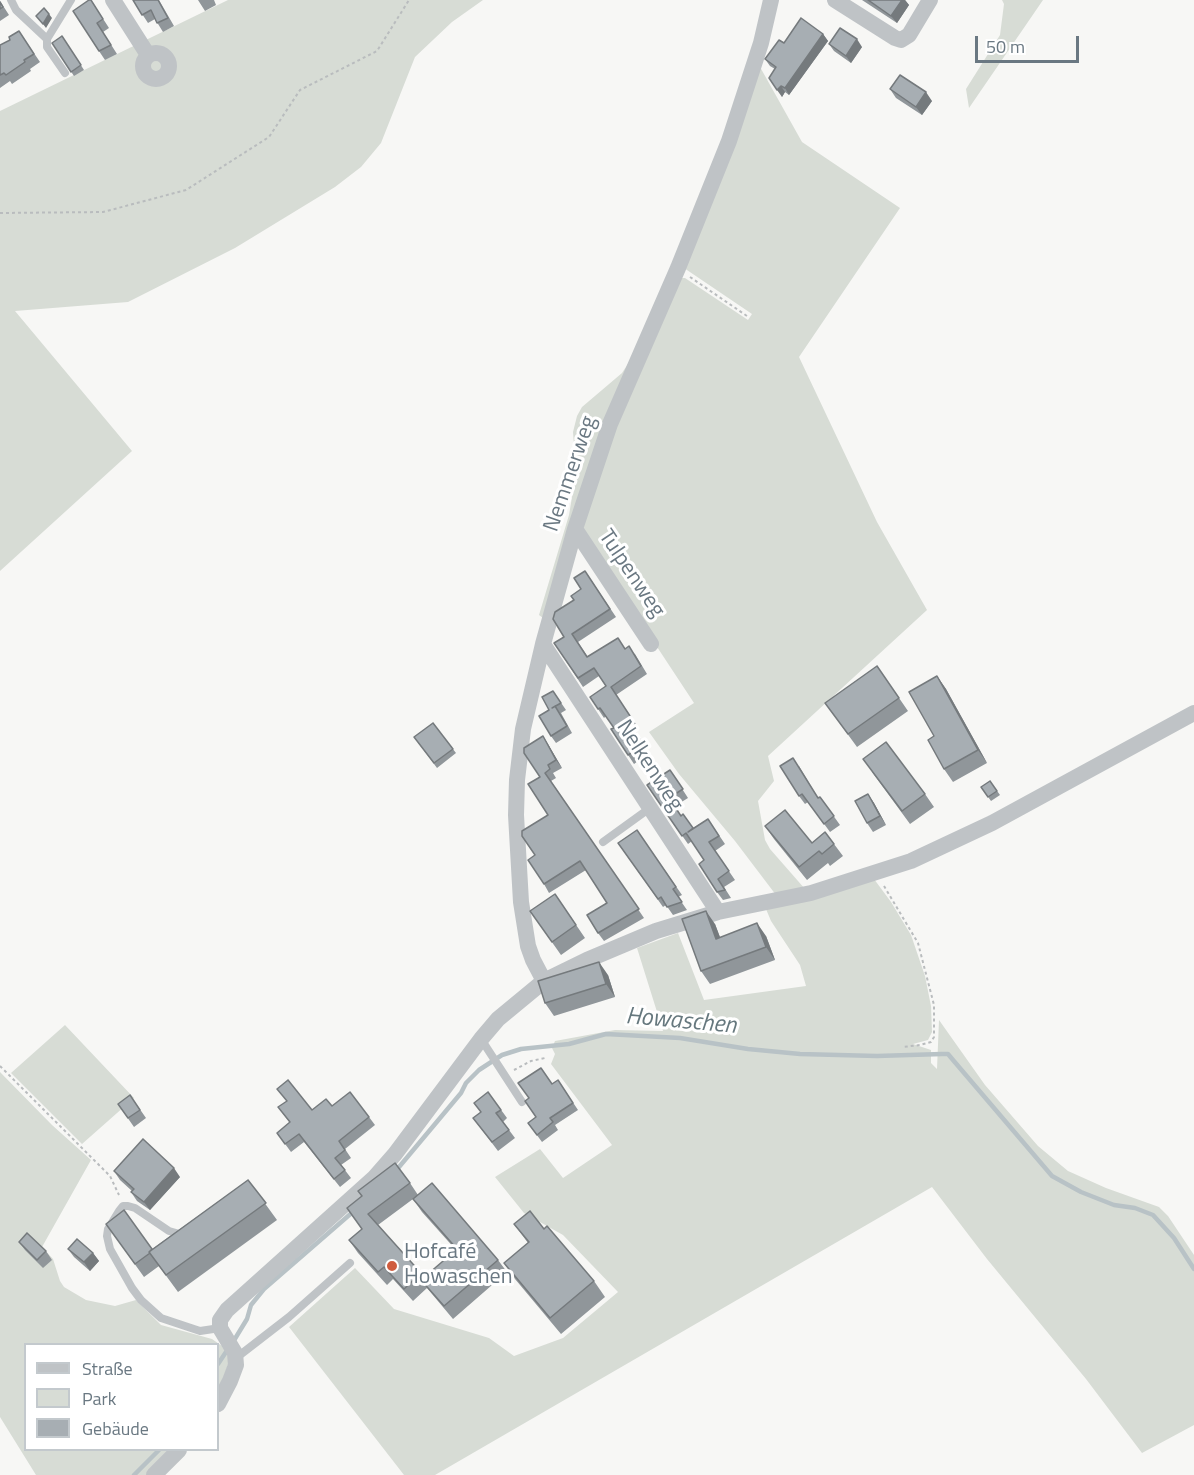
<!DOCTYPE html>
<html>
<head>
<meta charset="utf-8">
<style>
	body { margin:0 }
	#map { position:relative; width:1194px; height:1475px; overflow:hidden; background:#f7f7f5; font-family:"Titillium Web",sans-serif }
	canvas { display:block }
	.legend { position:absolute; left:24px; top:1343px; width:195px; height:108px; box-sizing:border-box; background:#fff; border:2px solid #c3c9cd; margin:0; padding:8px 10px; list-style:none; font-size:18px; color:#6a7882 }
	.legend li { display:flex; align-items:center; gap:12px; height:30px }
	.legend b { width:30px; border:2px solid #c3c9cd }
	.scale { position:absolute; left:975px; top:36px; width:104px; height:27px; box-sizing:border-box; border:3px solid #6a7882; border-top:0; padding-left:8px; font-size:18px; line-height:21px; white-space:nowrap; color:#6a7882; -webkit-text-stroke:4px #fff; paint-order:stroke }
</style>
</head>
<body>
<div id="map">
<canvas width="1194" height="1475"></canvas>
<ul class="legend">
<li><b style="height:8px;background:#bfc3c6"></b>Straße</li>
<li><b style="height:16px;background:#d7dcd5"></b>Park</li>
<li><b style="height:16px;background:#a7aeb3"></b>Gebäude</li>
</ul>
<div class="scale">50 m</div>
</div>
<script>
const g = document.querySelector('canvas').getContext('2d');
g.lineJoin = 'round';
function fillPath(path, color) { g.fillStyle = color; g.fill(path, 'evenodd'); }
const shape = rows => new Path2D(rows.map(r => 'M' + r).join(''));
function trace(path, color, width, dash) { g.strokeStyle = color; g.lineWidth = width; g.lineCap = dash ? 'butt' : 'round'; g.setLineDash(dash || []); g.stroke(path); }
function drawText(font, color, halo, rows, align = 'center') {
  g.font = font + ' "Titillium Web",sans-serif'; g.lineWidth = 6; g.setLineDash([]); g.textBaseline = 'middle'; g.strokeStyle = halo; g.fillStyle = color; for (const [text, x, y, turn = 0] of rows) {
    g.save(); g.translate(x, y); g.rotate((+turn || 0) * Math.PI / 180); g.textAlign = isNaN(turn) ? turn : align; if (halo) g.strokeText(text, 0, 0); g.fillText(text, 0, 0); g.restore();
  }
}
fillPath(shape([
	[228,0,483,0,452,22,415,57,381,143,361,167,335,187,235,248,128,302,15,311,132,451,0,571,0,111],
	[1002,0,1043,0,969,108,966,89,1000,35,1004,4],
	[760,67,802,142,900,208,799,357,877,522,927,610,768,756,774,781,758,801,765,840,770,849,805,889,776,895,735,841,679,774,649,732,694,703,580,530,603,456,680,278,685,278,748,320,752,314,684,268],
	[637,350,543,618,539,615,569,515,576,473,573,432,577,416,582,407,622,373],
	[874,879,891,902,911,935,925,976,931,1006,932,1032,928,1040,913,1044,931,1050,931,1063,937,1069,939,1020,985,1085,1038,1146,1068,1171,1106,1188,1159,1207,1168,1216,1194,1255,1194,1425,1142,1453,1086,1379,987,1259,932,1187,435,1475,404,1475,289,1327,355,1268,394,1309,489,1338,514,1356,563,1338,618,1292,563,1235,524,1213,495,1177,540,1149,563,1178,612,1145,551,1064,555,1054,552,1048,555,1041,615,1030,663,1031,637,948,678,933,704,1000,806,986,800,965,771,921,766,909],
	[65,1025,134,1098,82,1144,11,1073],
	[0,1072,52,1125,91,1160,42,1247,53,1259,60,1281,64,1287,86,1300,115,1306,136,1300,161,1325,212,1339,222,1346,230,1359,218,1393,218,1344,26,1344,26,1450,171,1450,146,1475,36,1475,0,1417]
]), '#d7dcd5');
trace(shape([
	[394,1173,461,1093,466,1083,479,1070,502,1055,521,1049,569,1044,606,1034,680,1038,748,1049,800,1054,877,1056,942,1054,948,1054,953,1060,1052,1176,1081,1192,1114,1205,1135,1208,1153,1215,1174,1238,1194,1269],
	[233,1342,247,1319,251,1305,264,1289,355,1210],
	[218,1364,228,1349],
	[134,1475,159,1450]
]), '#b8c2c6', 4.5);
trace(shape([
	[0,213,103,212,186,190,269,137,300,90,377,51,409,0],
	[690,277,747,316],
	[884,886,918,943,934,1005,934,1037,931,1042,920,1045,903,1047],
	[0,1066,110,1176,119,1195],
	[514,1070,531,1061,545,1058]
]), '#b9bcbe', 2, [3, 3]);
trace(shape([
	[11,0,16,10,47,39,47,47,65,73],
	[47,39,71,0],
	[603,842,650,808],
	[481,1039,522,1102],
	[183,1235,169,1231,135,1208,128,1206,123,1206,119,1211,108,1229,107,1236,110,1249,132,1288,141,1300,161,1318,200,1331,220,1328],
	[236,1358,289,1317,350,1263]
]), '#bfc3c6', 8);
trace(shape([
	[113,0,148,55],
	[835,0,895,38,901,40,909,35,930,0],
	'143 66a13 13 0 1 1 26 0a13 13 0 1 1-26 0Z',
	[575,529,651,644],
	[543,644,718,912],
	[544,981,533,960,528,946,521,902,516,815,517,780,523,729,543,644,575,529,610,424,678,268,729,141,761,43,771,0],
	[218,1404,230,1381,236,1365,235,1353,220,1328,220,1320,227,1310,374,1178,395,1154,481,1039,498,1019,544,981,587,960,656,931,718,912,811,893,911,861,992,823,1194,713],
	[154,1475,179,1450]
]), '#bfc3c6', 16);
fillPath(shape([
	[91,0,109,28,103,32,117,54,105,60,99,51],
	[133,0,159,0,174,26,163,32,155,19,148,23],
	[198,0,214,0,216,5,205,11],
	[862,0,905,0,909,5,897,23],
	[0,1,9,15,0,21],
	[19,31,40,62,30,69,31,71,12,84,10,81,0,88,0,45,10,40],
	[823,34,828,41,789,95,785,92,782,97,775,69,770,66,765,59,784,43],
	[62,36,84,70,74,76,52,43],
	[829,44,862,47,851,63,834,51],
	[890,89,932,101,922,115,896,98],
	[585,571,616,617,578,642,588,657,626,649,635,654,647,674,616,695,638,727,634,730,649,753,634,764,611,729,614,728,606,716,604,718,590,697,606,686,599,676,583,687,554,643,564,637,574,600,581,589],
	[877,666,908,711,857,747,825,703],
	[937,676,946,689,987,763,953,782,944,769,934,736],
	[553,691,566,710,561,713,572,733,556,743,551,736,549,710],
	[433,723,456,753,437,768,414,737],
	[543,736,562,768,553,773,556,778,551,781,644,918,604,941,598,933,607,903,586,870,549,893,544,884,535,855,548,815,540,777],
	[799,766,818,798,820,797,840,825,830,832,808,802,805,804,799,796],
	[670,770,688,798,675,806,681,816,693,828,708,819,725,844,715,851,735,880,724,887,731,898,723,900,717,892,704,860,692,841,688,844,647,785],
	[872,772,925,794,934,807,910,824],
	[990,781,1000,795,991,801,981,787],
	[868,794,874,803,886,825,873,832,867,823],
	[765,826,812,843,834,844,843,856,830,866,828,863,807,880,774,839],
	[637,830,682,895,678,897,687,910,673,915,666,905,663,907,618,843],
	[555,894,585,938,561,955,530,911],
	[715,924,720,937,766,936,775,960,710,984,701,971],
	[608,975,615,997,554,1016,545,1003],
	[558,1080,578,1110,555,1125,558,1130,542,1142,528,1123,536,1117,552,1084],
	[488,1092,507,1118,503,1122,515,1138,498,1151,473,1118,481,1112],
	[130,1095,146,1118,134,1127,118,1104],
	[332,1106,369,1117,375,1125,345,1149,351,1158,341,1165,351,1178,340,1187,304,1142,291,1152,277,1133,290,1123,278,1107,312,1110],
	[114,1171,180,1177,150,1210,137,1201,131,1192,132,1191,120,1180],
	[248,1180,277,1220,178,1292,159,1266,144,1277,106,1224,152,1249],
	[410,1183,418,1195,498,1260,507,1272,453,1319,427,1288,413,1301,393,1279,387,1285,358,1253,349,1240,362,1229,347,1208],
	[413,1199,422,1212,456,1250,425,1277,378,1225],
	[514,1224,544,1229,594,1281,605,1297,561,1334,515,1279,504,1263,528,1243],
	[19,1242,46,1251,52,1260,43,1268,25,1250],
	[68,1249,93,1253,99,1261,90,1271,74,1257]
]), '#90969a');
fillPath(shape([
	[902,0,905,0,909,5,897,23,891,16],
	[49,14,52,18,46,28,43,24],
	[823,34,828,41,789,95,785,88],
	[857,39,862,47,851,63,846,56],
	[781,86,785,92,782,97,777,90],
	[926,92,932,101,922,115,916,107],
	[937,676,946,689,987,763,978,750],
	[543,736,548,744,562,768,556,760],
	[868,794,874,803,886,825,880,816],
	[706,911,715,924,725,951,716,939],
	[757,923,766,936,775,960,766,947],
	[599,962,608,975,615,997,606,984],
	[174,1168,180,1177,150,1210,144,1202],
	[93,1253,99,1261,90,1271,84,1262]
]), '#757a7d');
const building = shape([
	[89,0,91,0,103,19,97,23,111,45,99,51,73,11,89,0],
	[133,0,158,0,168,18,157,23,151,10,142,15,133,0],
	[868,0,902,0,891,16,868,0],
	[0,2,3,7,0,9,0,2],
	[44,8,49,14,43,24,36,16,44,8],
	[801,18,823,34,785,88,781,86,777,90,769,78,776,67,765,59,779,40,784,43,801,18],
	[840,28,857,39,846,56,829,44,840,28],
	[19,31,34,54,24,60,25,62,6,75,4,73,0,75,0,45,10,40,9,37,19,31],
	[62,36,81,65,71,72,52,43,62,36],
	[900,75,926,92,916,107,890,89,900,75],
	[585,571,610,609,572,634,587,657,618,638,625,649,629,646,641,666,611,687,632,719,628,722,644,745,628,755,611,729,614,728,600,708,598,709,590,697,606,686,594,668,578,678,554,643,564,637,553,619,555,612,574,600,571,596,581,589,574,578,585,571],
	[877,666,899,698,848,734,825,703,877,666],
	[937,676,978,750,944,769,928,740,934,736,909,692,937,676],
	[553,691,561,703,552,708,555,706,567,726,551,736,539,716,549,710,542,697,553,691],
	[433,723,453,749,434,763,414,737,433,723],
	[543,736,556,760,548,765,550,769,545,773,639,909,598,933,587,915,607,903,580,861,544,884,528,860,535,855,522,836,522,831,548,815,528,784,540,777,524,753,524,748,543,736],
	[886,742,925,794,902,811,863,759,886,742],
	[793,758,818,798,820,797,834,816,824,824,802,794,799,796,780,766,793,758],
	[670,770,683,789,669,798,681,816,683,814,693,828,688,832,708,819,719,836,709,842,729,871,718,879,725,890,717,892,699,864,704,860,686,833,682,836,647,785,670,770],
	[990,781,997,791,988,797,981,787,990,781],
	[868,794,880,816,867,823,855,801,868,794],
	[785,810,812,843,825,832,834,844,822,854,819,851,799,867,765,826,785,810],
	[637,830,676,887,673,889,682,902,667,907,661,897,658,899,618,843,637,830],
	[555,894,576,925,552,942,530,911,555,894],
	[706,911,716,939,757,923,766,947,701,971,682,919,706,911],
	[599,962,606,984,545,1003,538,981,599,962],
	[541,1068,552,1084,558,1080,573,1103,550,1118,553,1122,537,1135,528,1123,536,1117,525,1101,529,1098,518,1083,541,1068],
	[288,1080,312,1110,326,1099,332,1106,350,1092,369,1117,339,1141,345,1150,335,1158,345,1170,334,1179,299,1134,285,1144,277,1133,290,1122,278,1107,287,1101,277,1089,288,1080],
	[488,1092,501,1110,496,1113,509,1130,492,1142,473,1118,481,1112,474,1103,488,1092],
	[130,1095,140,1110,128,1118,118,1104,130,1095],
	[143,1139,174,1168,144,1202,131,1192,134,1189,114,1171,143,1139],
	[395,1163,410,1183,368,1214,421,1273,404,1289,384,1267,378,1272,349,1240,362,1229,347,1208,362,1196,358,1191,395,1163],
	[248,1180,266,1203,166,1275,149,1252,248,1180],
	[432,1183,498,1260,444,1306,421,1280,457,1249,413,1199,432,1183],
	[124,1210,152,1249,149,1252,150,1253,135,1264,106,1224,124,1210],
	[530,1211,544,1229,547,1226,594,1281,550,1318,504,1263,529,1242,514,1224,530,1211],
	[27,1233,46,1251,37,1260,19,1242,27,1233],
	[77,1239,93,1253,84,1262,68,1249,77,1239]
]);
fillPath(building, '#a7aeb3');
trace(building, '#757a7d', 1.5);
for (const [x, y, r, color] of [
	[392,1266,6,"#cf5c3e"]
]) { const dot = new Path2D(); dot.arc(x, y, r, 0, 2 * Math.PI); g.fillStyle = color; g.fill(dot); trace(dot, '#fff', 2); }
drawText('22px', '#6a7882', '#fff', [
	["Nemmerweg",571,474,-71],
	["Tulpenweg",631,574,56],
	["Nelkenweg",649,766,57]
]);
drawText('22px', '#6a7882', '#fff', [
	["Hofcafé",404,1253],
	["Howaschen",404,1278]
], 'left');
drawText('italic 24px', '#66787e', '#fff', [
	["Howaschen",681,1022,5]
]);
</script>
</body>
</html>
